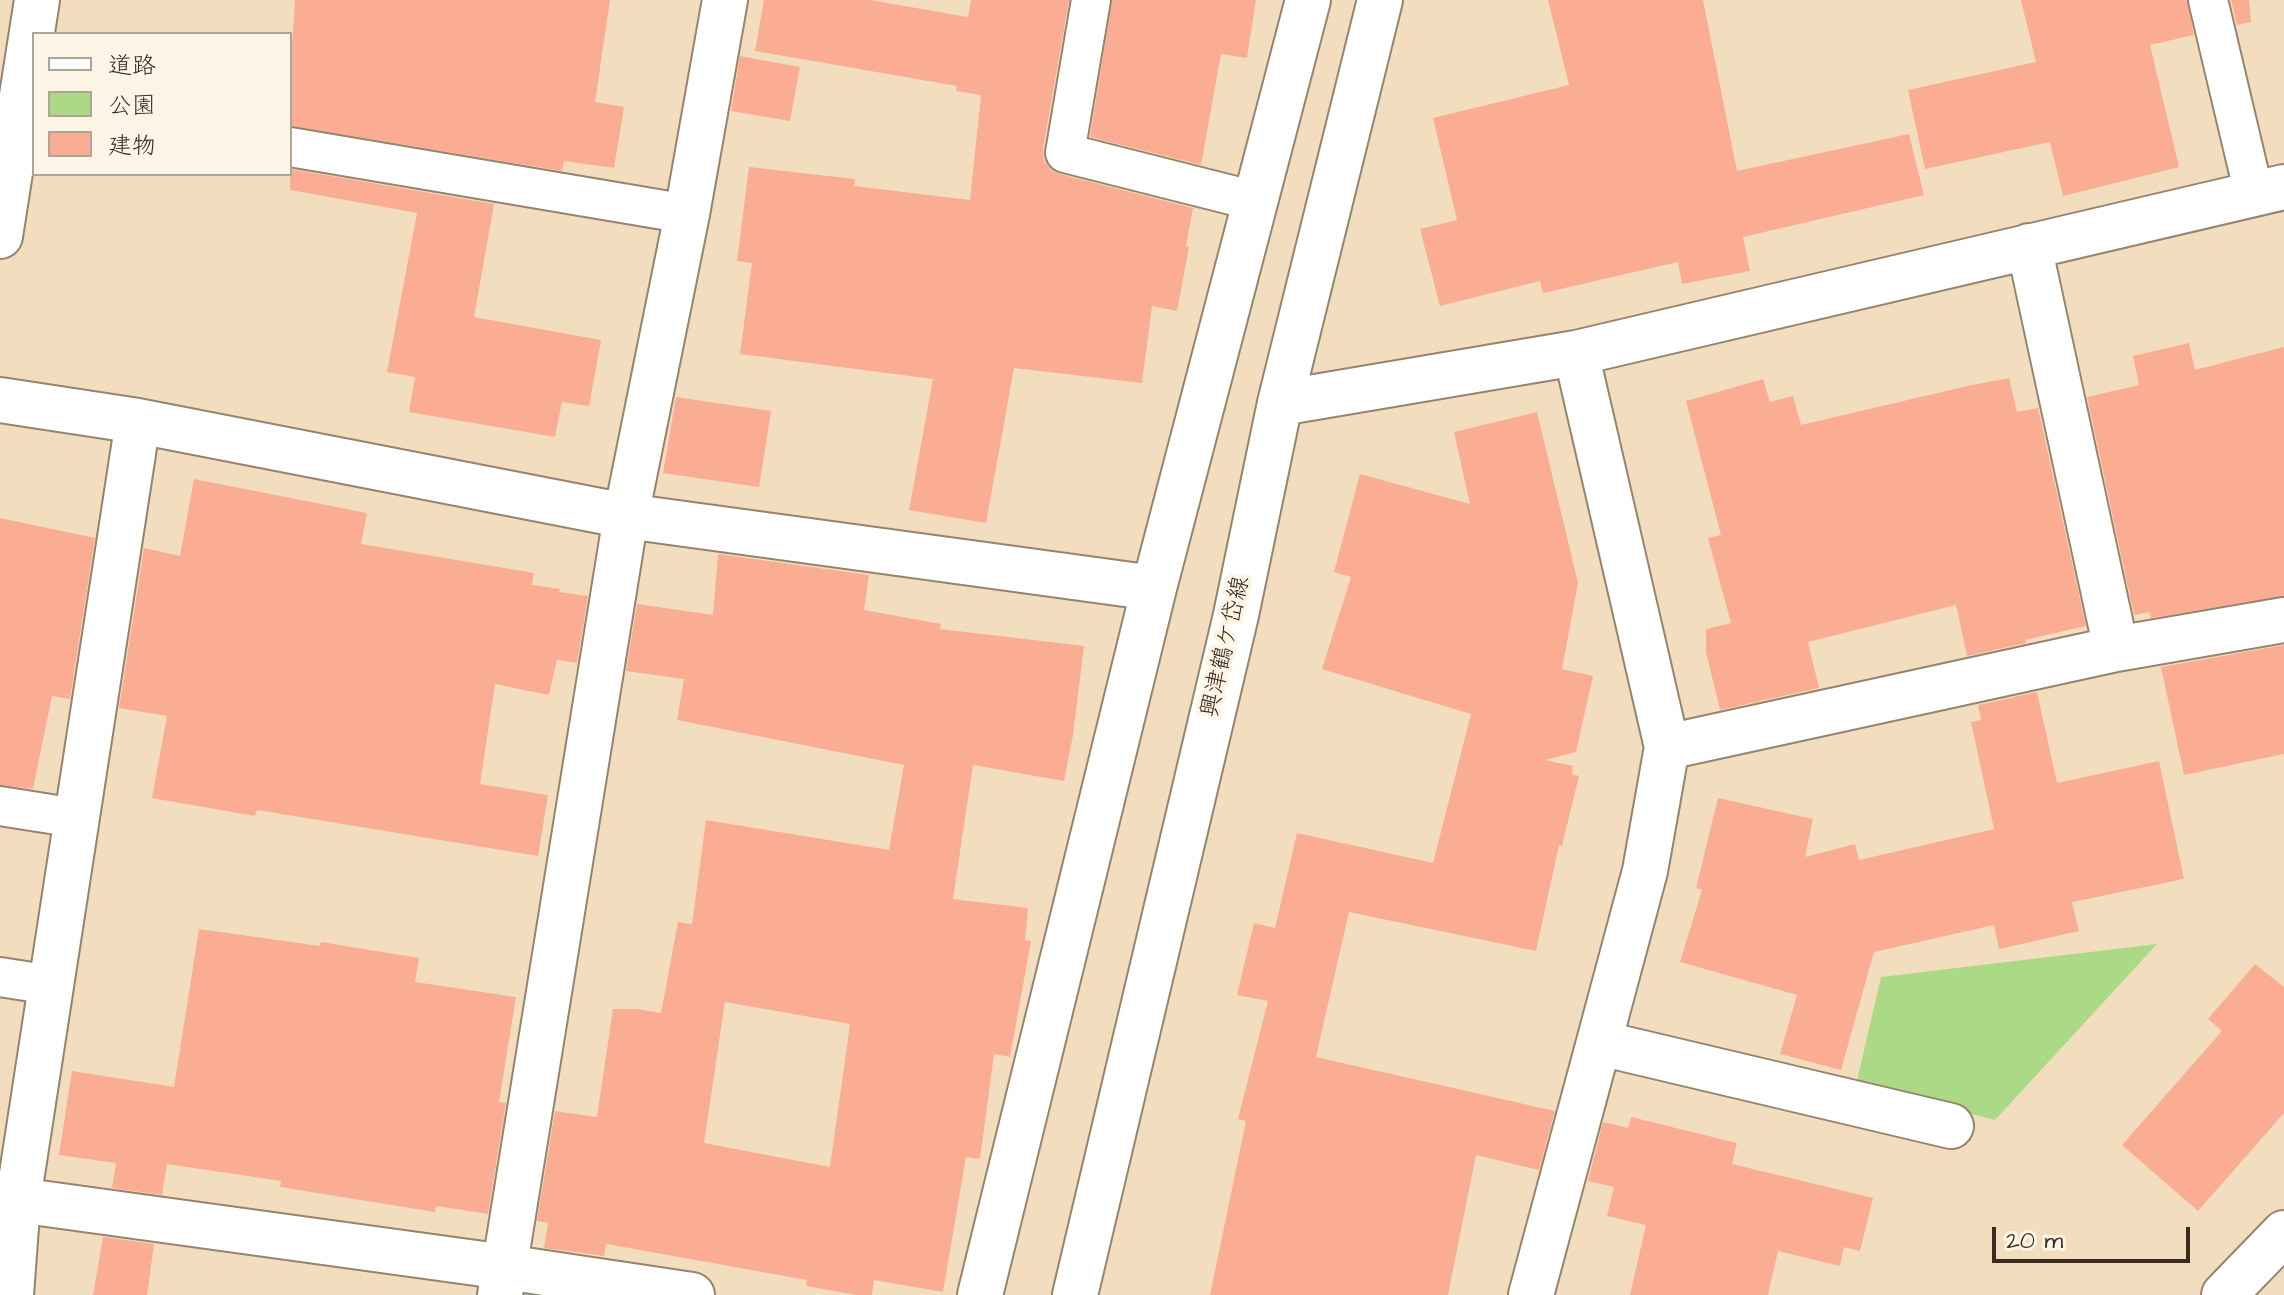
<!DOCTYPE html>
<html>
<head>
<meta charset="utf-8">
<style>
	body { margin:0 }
	#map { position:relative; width:2284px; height:1295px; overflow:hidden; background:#f2debe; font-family:"Architects Daughter","Klee One",sans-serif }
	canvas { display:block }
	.legend { position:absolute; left:32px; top:32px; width:260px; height:144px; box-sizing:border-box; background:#fcf5e5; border:2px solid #afa495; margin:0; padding:10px 14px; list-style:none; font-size:24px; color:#3b2a1e }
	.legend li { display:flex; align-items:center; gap:16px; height:40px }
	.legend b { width:40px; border:2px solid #afa495 }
	.scale { position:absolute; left:1992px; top:1227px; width:198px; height:36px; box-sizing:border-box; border:4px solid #3b2a1e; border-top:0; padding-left:10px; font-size:24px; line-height:28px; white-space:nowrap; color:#3b2a1e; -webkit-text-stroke:6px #fcf5e5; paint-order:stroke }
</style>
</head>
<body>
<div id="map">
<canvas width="2284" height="1295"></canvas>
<ul class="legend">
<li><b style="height:10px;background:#fff"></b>道路</li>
<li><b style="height:22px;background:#acd986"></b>公園</li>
<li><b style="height:22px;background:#fbad93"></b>建物</li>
</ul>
<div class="scale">20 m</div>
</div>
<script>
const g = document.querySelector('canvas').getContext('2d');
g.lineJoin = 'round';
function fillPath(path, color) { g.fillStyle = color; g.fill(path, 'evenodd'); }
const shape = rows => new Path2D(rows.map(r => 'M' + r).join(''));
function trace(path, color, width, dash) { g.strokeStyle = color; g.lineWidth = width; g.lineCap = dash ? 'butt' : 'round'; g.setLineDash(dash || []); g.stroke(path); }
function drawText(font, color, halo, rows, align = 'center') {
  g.font = font + ' "Architects Daughter","Klee One",sans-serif'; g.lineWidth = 8; g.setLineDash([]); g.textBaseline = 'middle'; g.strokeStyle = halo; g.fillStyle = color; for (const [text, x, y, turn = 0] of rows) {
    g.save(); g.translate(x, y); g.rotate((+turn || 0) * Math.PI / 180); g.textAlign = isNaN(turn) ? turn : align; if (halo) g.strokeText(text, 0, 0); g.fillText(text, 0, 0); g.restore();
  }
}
fillPath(shape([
	[2157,944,1995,1120,1856,1085,1881,977]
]), '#acd986');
fillPath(shape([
	[295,0,610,0,595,102,624,107,614,168,564,161,562,171,290,126,290,75],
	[764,0,870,0,968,17,971,0,1069,0,1043,149,1044,161,1051,170,1060,174,1193,208,1186,246,1189,247,1177,311,1152,306,1142,383,1014,368,986,523,909,510,933,379,740,354,752,263,737,261,749,167,855,179,854,186,970,200,981,95,956,91,957,86,755,51],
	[1112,0,1256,0,1247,58,1221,54,1201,165,1090,137],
	[1548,0,1703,0,1737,171,1909,134,1924,195,1743,237,1750,271,1682,284,1678,262,1543,293,1540,281,1440,306,1420,229,1457,220,1433,118,1569,85],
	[2021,0,2187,0,2194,35,2150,45,2179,167,2063,196,2050,142,1925,169,1908,90,2036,62],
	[2231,0,2249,0,2251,22,2237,25],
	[740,56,800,67,790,121,731,111],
	[290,169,494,204,474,317,601,340,589,406,562,402,555,437,409,412,415,377,387,372,417,213,290,190],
	[2189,343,2195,370,2284,347,2284,596,2151,618,2149,612,2134,615,2087,397,2139,385,2133,356],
	[2009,378,2017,412,2038,408,2086,626,2025,640,2026,643,1967,656,1956,605,1808,642,1819,688,1720,710,1706,652,1706,629,1731,623,1708,538,1721,535,1686,401,1763,379,1770,402,1793,396,1801,425,1972,385],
	[676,397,771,411,759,487,663,473],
	[1537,412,1578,583,1562,669,1593,676,1576,752,1545,760,1573,766,1572,774,1579,776,1562,846,1559,845,1536,951,1349,912,1316,1057,1555,1111,1539,1170,1476,1155,1448,1295,1210,1295,1246,1121,1238,1119,1268,1001,1237,995,1254,923,1275,928,1297,833,1433,863,1471,714,1322,669,1351,577,1334,572,1360,474,1470,504,1454,432],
	[194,479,367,513,361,544,534,573,532,585,560,589,559,592,588,596,577,663,557,660,549,695,495,684,480,784,548,795,538,856,257,810,255,816,152,798,167,716,119,708,144,548,180,556],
	[0,518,95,538,70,699,52,696,33,789,0,785],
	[718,554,869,575,864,610,941,624,940,629,1084,646,1073,735,1064,781,973,765,953,899,1028,908,1025,940,1031,941,1010,1057,994,1054,980,1159,966,1157,943,1292,874,1280,872,1295,857,1295,806,1286,807,1280,606,1244,604,1256,544,1248,548,1223,537,1221,555,1111,597,1117,613,1009,637,1009,661,1013,678,922,692,924,706,820,889,850,904,765,677,720,684,679,626,671,637,604,713,615],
	[725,1002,850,1024,830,1167,704,1143],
	[2284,645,2284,754,2184,775,2161,667],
	[2037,692,2057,783,2159,761,2184,879,2072,902,2079,931,1999,949,1994,925,1874,952,1841,1070,1780,1054,1797,995,1680,962,1702,890,1696,888,1718,798,1813,819,1805,857,1855,844,1859,860,1994,829,1971,722,1981,720,1978,705],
	[199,929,320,946,321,942,419,958,415,982,516,997,499,1102,506,1103,488,1214,436,1206,435,1212,280,1187,281,1181,167,1164,162,1195,112,1188,116,1163,59,1155,72,1071,174,1087],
	[2255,964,2284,987,2284,1113,2198,1211,2122,1145,2222,1031,2208,1019],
	[1631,1117,1737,1143,1732,1164,1873,1198,1860,1251,1844,1247,1840,1266,1778,1251,1768,1295,1630,1295,1646,1225,1607,1216,1614,1187,1588,1181,1603,1122,1628,1128],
	[103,1237,154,1244,147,1295,93,1295]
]), '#fbad93');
const service = shape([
	[1091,0,1065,153,1255,201],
	[2208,0,2254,194],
	[290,147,687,214],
	[0,806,76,818],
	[0,977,51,985]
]);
const minor = shape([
	[0,236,37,0],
	[2029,246,2116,649],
	[0,400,138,421,626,516,1154,588],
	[1280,403,1576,353,2284,187],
	[1667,747,2116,649,2284,620],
	[1600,1043,1951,1126],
	[18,1200,505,1267,692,1295],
	[11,1295,18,1200,138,421],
	[500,1295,626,516,687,214,725,0],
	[980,1295,1154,588,1308,0],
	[1075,1295,1236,615,1280,403,1380,0],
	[1531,1295,1645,871,1667,747,1576,353]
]);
const tertiary = shape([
	[2224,1295,2284,1233]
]);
trace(service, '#96846e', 42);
trace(minor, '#96846e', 48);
trace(tertiary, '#96846e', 48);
trace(service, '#fff', 38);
trace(minor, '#fff', 44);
trace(tertiary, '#fff', 44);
drawText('24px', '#3b2a1e', '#fcf5e5', [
	["興津鶴ケ岱線",1227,647,-77]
]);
</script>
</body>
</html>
